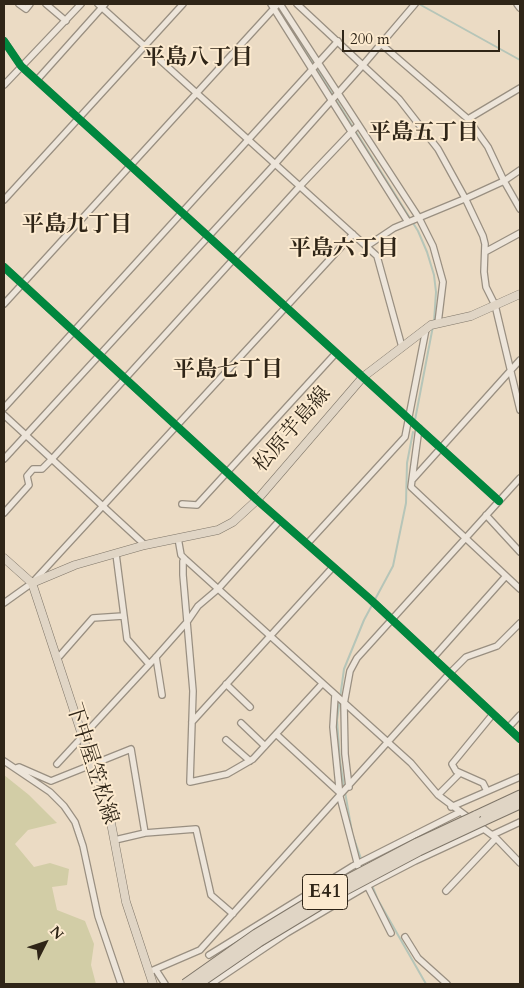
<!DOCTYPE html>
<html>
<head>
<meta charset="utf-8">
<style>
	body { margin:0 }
	#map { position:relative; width:524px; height:988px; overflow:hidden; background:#ebdbc4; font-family:Cardo,serif }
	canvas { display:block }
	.frame { position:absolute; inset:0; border:5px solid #2f2517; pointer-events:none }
	.north { position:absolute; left:20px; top:918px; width:50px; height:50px; -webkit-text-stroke:4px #fceacf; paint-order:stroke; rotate:49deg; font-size:14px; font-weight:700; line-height:20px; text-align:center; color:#2f2517 }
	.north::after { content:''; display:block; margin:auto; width:18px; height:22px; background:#2f2517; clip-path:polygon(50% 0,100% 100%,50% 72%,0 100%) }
	.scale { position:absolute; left:342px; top:30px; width:158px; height:22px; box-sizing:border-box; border:2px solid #2f2517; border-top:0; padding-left:6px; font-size:15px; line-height:18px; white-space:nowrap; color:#2f2517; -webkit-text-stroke:4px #fceacf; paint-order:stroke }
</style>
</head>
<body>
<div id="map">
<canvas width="524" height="988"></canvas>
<div class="frame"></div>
<div class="north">N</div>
<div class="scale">200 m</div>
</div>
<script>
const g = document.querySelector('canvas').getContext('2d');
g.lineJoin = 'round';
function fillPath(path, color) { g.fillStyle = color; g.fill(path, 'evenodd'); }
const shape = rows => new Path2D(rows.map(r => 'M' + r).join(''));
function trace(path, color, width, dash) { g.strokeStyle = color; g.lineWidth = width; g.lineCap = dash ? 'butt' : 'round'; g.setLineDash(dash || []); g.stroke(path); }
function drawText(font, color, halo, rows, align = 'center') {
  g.font = font + ' Cardo,"Noto Serif JP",serif'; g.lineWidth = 4; g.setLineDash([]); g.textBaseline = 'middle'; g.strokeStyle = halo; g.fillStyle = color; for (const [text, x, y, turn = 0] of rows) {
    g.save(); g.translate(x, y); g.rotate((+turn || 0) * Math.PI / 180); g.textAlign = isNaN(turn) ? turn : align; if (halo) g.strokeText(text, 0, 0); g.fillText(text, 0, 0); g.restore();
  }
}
fillPath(shape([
	[4,775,29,795,57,823,28,830,15,844,34,867,50,863,69,869,67,885,52,887,57,910,85,921,94,944,91,965,96,984,4,984]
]), '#d2cda6');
trace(shape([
	[419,4,520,60],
	[278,7,418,231,427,252,434,275,436,292,434,322],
	[415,420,433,326],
	[344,787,340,761,337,720,344,669,364,620,393,566,406,503,407,463,413,432],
	[345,792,352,832],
	[353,836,364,867],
	[372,885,378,900,426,984]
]), '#b6c5b8', 2);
const minor = shape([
	[19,4,26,9,30,4],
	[46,4,66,21],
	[98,4,377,256,402,347],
	[271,4,408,222],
	[280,4,419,218,433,246,443,282,438,323],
	[297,4,399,99,438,149,465,198,483,236,485,244,484,272,486,287,495,305,520,410],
	[517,4,520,8],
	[4,41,21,66,499,501],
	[381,44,468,119,488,147,504,181,520,209],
	[37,80,105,4],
	[4,85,81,4],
	[468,119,520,88],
	[4,200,183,4],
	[367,246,394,228,469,197,504,181,520,170],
	[485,252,520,233],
	[4,267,257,500,371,600,520,739],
	[4,304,278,4],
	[4,408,338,41],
	[4,415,145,545],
	[419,428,411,487,520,589],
	[4,459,275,164,363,65,415,4],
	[413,479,520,360],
	[182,504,197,505,336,353],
	[4,513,29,485,27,476,33,469,42,469,52,459,300,186,358,125],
	[486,515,520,552],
	[178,538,181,555,185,559,411,763,438,795,496,838,520,863],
	[307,544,405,437,426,329],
	[116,554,127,639,149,664],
	[185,559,183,561,183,575,193,691,190,782,227,774,253,759,322,684],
	[4,603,32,583,353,234],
	[156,657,162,695],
	[433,658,506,576],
	[57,659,93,618,123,616],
	[226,684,250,707],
	[335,695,333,727,340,797,358,866],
	[192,722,333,567],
	[241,723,265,746],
	[508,728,520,715],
	[276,734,339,792],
	[226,740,250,761],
	[4,761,50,792,64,806,75,822,83,846,98,916,121,984],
	[57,764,156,657,187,622,198,606,218,589,280,520],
	[16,768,19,767,51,781,131,749,145,833],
	[349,787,345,754,344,704,350,671,357,658,520,478],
	[487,791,483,783,456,771,452,764,493,714],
	[438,795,460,773],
	[451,807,520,777],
	[492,835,520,822],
	[115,840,145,833,196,829,211,895,233,914],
	[366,883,391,933],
	[446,891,496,838],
	[405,937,418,958,447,984],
	[209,955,353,866,460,812],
	[156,970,165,984],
	[149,972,200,950,450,673,466,657,497,646,520,623],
	[211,984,287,933,367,886,415,861,484,829]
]);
const major = shape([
	[4,558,32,583,111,823,126,902,153,984],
	[32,583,75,565,145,545,218,530,233,522,257,500,363,377,431,325,471,316,520,294]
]);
const highway = shape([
	[475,816,520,795],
	[483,821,520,804]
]);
trace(minor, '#998f81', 8);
trace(major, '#7f7669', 9);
trace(highway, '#7f7669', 11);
trace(minor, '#ede5da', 5.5);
trace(major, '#e0d5c5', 8);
trace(highway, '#e0d5c5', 9);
const highwayBridge = shape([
	[185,984,256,934,335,886,417,843,475,816],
	[198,984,259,942,340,893,419,851,483,821]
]);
trace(highwayBridge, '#7f7669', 11, []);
trace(highwayBridge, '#e0d5c5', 9);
trace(shape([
	[4,41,21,66,499,501],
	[4,267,257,500,371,600,520,739]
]), '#00873e', 8);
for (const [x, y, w] of [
	[325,892,45]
]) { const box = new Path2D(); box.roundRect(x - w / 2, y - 17.5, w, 35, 4); g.fillStyle = '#fceacf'; g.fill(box); trace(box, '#2f2517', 1); }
drawText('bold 20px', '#2f2517', null, [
	["E41",325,892]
]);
drawText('21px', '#2f2517', '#fceacf', [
	["松原芋島線",293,430,-49],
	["下中屋笠松線",91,764,72]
]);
drawText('bold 22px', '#2f2517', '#fceacf', [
	["平島八丁目",198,59],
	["平島五丁目",424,134],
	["平島九丁目",77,226],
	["平島六丁目",344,250],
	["平島七丁目",228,371]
]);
</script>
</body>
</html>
